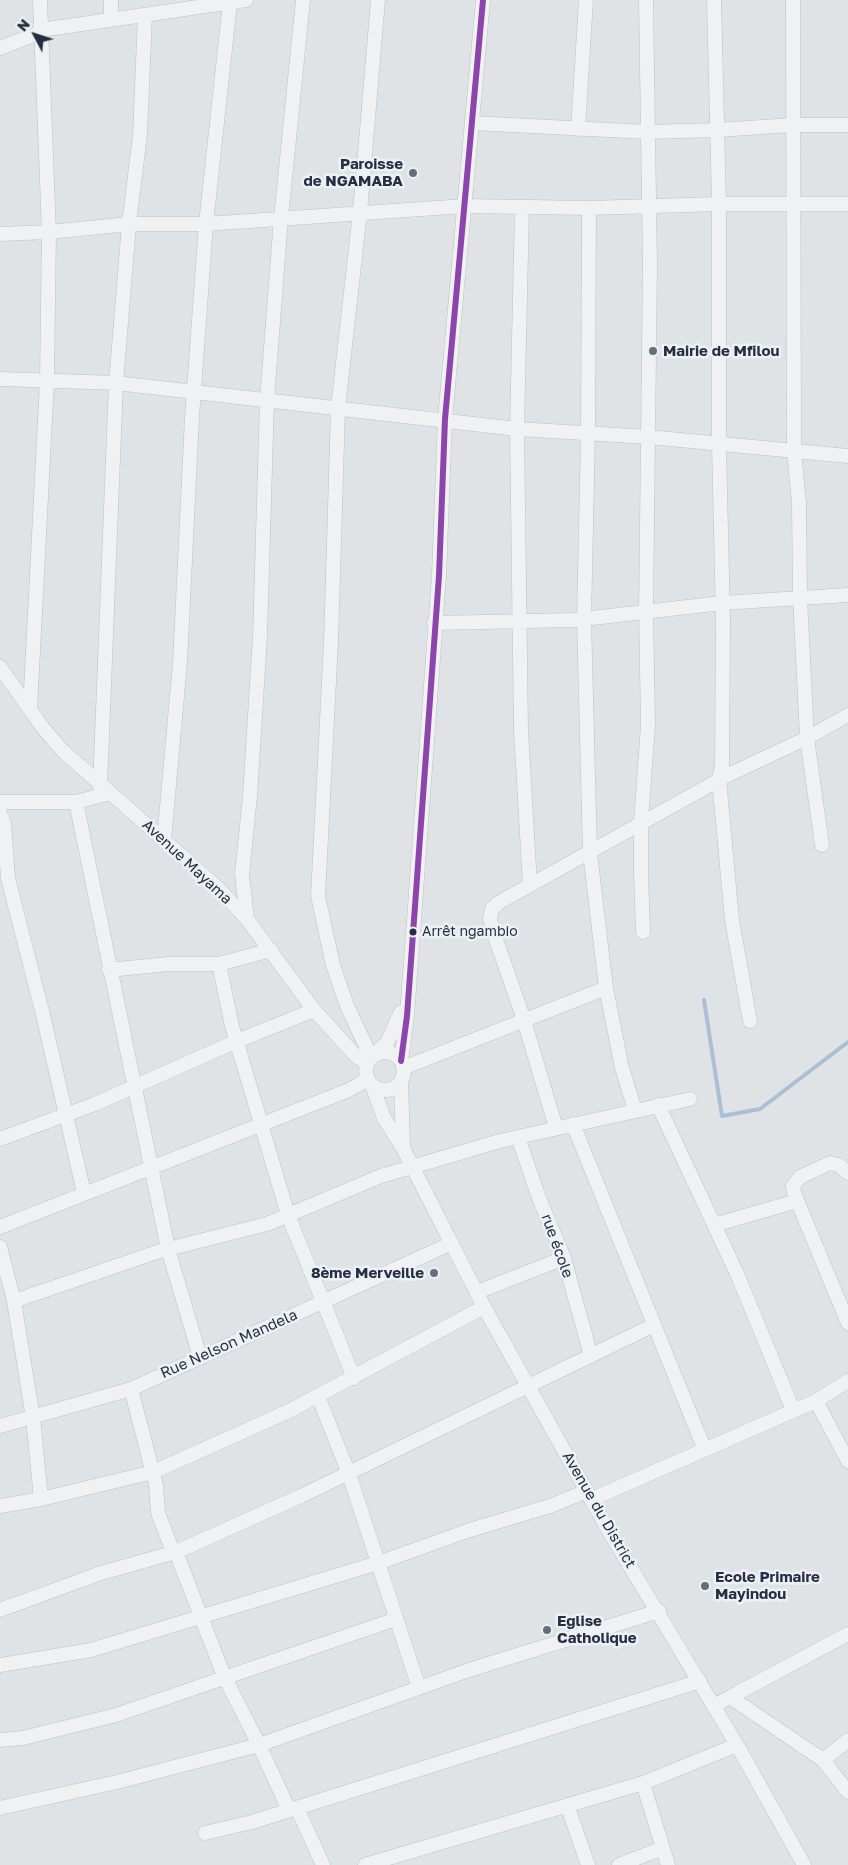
<!DOCTYPE html>
<html>
<head>
<meta charset="utf-8">
<style>
	body { margin:0 }
	#map { position:relative; width:848px; height:1865px; overflow:hidden; background:#e0e3e6; font-family:"Golos Text",sans-serif }
	canvas { display:block }
	.north { position:absolute; left:10px; top:10px; width:50px; height:50px; -webkit-text-stroke:4px #edf1f6; paint-order:stroke; rotate:310deg; font-size:14px; font-weight:700; line-height:20px; text-align:center; color:#252f41 }
	.north::after { content:''; display:block; margin:auto; width:18px; height:22px; background:#252f41; clip-path:polygon(50% 0,100% 100%,50% 72%,0 100%) }
</style>
</head>
<body>
<div id="map">
<canvas width="848" height="1865"></canvas>
<div class="north">N</div>
</div>
<script>
const g = document.querySelector('canvas').getContext('2d');
g.lineJoin = 'round';
const shape = rows => new Path2D(rows.map(r => 'M' + r).join(''));
function trace(path, color, width, dash) { g.strokeStyle = color; g.lineWidth = width; g.lineCap = dash ? 'butt' : 'round'; g.setLineDash(dash || []); g.stroke(path); }
function drawText(font, color, halo, rows, align = 'center') {
  g.font = font + ' "Golos Text",sans-serif'; g.lineWidth = 5; g.setLineDash([]); g.textBaseline = 'middle'; g.strokeStyle = halo; g.fillStyle = color; for (const [text, x, y, turn = 0] of rows) {
    g.save(); g.translate(x, y); g.rotate((+turn || 0) * Math.PI / 180); g.textAlign = isNaN(turn) ? turn : align; if (halo) g.strokeText(text, 0, 0); g.fillText(text, 0, 0); g.restore();
  }
}
trace(shape([
	[704,1000,722,1116,760,1109,848,1042]
]), '#abbfd4', 4);
const minor = shape([
	[111,0,111,20],
	[714,0,719,204,719,444,723,620,722,766,719,779,732,920,750,1021],
	[793,0,794,451,799,503,800,598,807,738,822,845],
	[41,30,246,0],
	[0,48,41,32],
	[472,123,648,132,717,130,793,125,848,125],
	[578,129,586,0],
	[522,208,517,429,521,731,530,885],
	[589,208,588,432,584,619,590,853,606,988,622,1068,635,1110],
	[0,234,49,232,129,224,206,224,465,206,589,208,719,204,848,204],
	[0,379,116,383,517,429,649,437,848,456],
	[434,623,575,620,722,603,848,595],
	[0,667,43,728,63,751,218,888,247,919,314,1010,356,1056,367,1063],
	[30,709,47,381,49,232,40,0],
	[100,786,116,383,129,224,140,135,145,15],
	[0,802,76,802,110,793],
	[76,802,168,1249,200,1357],
	[0,813,4,824,8,878,43,1015,84,1193],
	[164,840,180,663,192,417,206,224,230,2],
	[247,919,242,874,250,796,260,636,267,400,281,218,303,0],
	[643,932,641,873,641,822,648,724,646,613,650,265,646,0],
	[219,964,232,1026,288,1215,354,1378],
	[109,970,168,964,219,964,271,950],
	'366 1071a19 19 0 1 1 38 0a19 19 0 1 1-38 0Z',
	[375,1054,387,1043,401,1012],
	[371,1057,347,1006,333,965,318,896,331,642,338,408,360,212,378,0],
	[401,1061,407,1016,439,576,445,419,483,0],
	[403,1068,606,988],
	[401,1080,403,1147],
	[372,1085,384,1118,404,1150,484,1307,610,1533,737,1745,804,1865],
	[658,1105,738,1276,793,1410],
	[573,1124,704,1448],
	[556,1128,524,1020,492,928,490,918,492,909,498,903,728,775,807,738,848,715],
	[518,1137,539,1198,564,1258,591,1356],
	[0,1139,95,1104,237,1041,314,1010],
	[848,1173,839,1165,830,1163,800,1177,793,1186,794,1193,848,1323],
	[714,1225,797,1201],
	[0,1227,349,1090,368,1079],
	[0,1247,14,1301,33,1418,41,1499],
	[477,1292,564,1258],
	[14,1301,160,1251,267,1224,381,1176,500,1141,690,1099],
	[131,1389,156,1485,158,1513,172,1549,176,1552,224,1676,259,1745,289,1810],
	[318,1396,349,1474,419,1688],
	[816,1401,848,1461],
	[0,1426,131,1389,452,1243],
	[592,1499,816,1401,848,1381],
	[0,1506,41,1499,153,1472,289,1411,484,1307],
	[0,1610,101,1573,176,1552,301,1496,654,1325],
	[0,1665,91,1650,378,1563,470,1530,550,1506,587,1491],
	[730,1697,848,1634],
	[714,1706,730,1697,823,1760,848,1792],
	[0,1740,23,1738,116,1715,396,1619],
	[823,1760,848,1740],
	[643,1783,668,1865],
	[567,1805,588,1865],
	[0,1808,117,1782,259,1745,469,1670,659,1611],
	[297,1808,323,1865],
	[205,1833,252,1822,700,1681],
	[365,1865,643,1783,737,1745],
	[619,1865,663,1848]
]);
trace(minor, '#bec1c4', 15);
trace(minor, '#eff1f3', 14);
trace(shape([
	[401,1061,407,1016,439,576,445,419,483,0]
]), '#8e44ad', 6);
for (const [x, y, r, color] of [
	[413,173,5,"#666e7b"],
	[653,351,5,"#666e7b"],
	[413,932,4.5,"#252f41"],
	[434,1273,5,"#666e7b"],
	[705,1586,5,"#666e7b"],
	[547,1630,5,"#666e7b"]
]) { const dot = new Path2D(); dot.arc(x, y, r, 0, 2 * Math.PI); g.fillStyle = color; g.fill(dot); trace(dot, '#edf1f6', 2); }
drawText('14px', '#252f41', '#edf1f6', [
	["Arrêt ngambio",422,932]
], 'left');
drawText('bold 15px', '#252f41', '#edf1f6', [
	["Paroisse",403,164,"right"],
	["de NGAMABA",403,181,"right"],
	["Mairie de Mfilou",663,351],
	["8ème Merveille",424,1273,"right"],
	["Ecole Primaire",715,1577],
	["Mayindou",715,1594],
	["Eglise",557,1621],
	["Catholique",557,1638]
], 'left');
drawText('15px', '#252f41', '#edf1f6', [
	["Avenue Mayama",187,862,43],
	["rue école",557,1246,70],
	["Rue Nelson Mandela",229,1344,-24],
	["Avenue du District",599,1510,60]
]);
</script>
</body>
</html>
